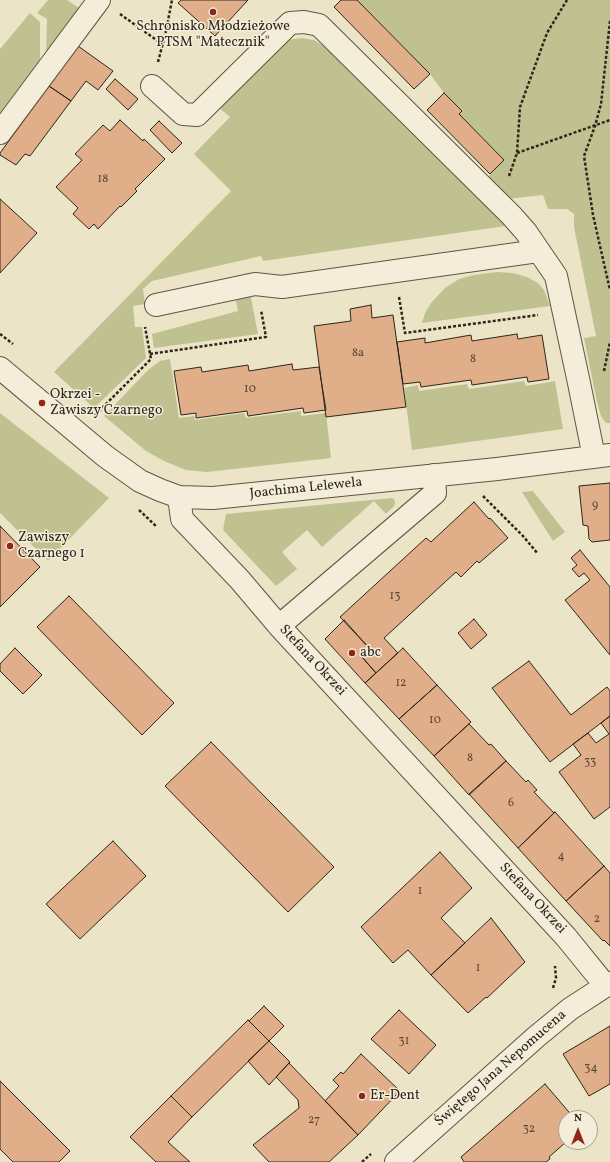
<!DOCTYPE html>
<html>
<head>
<meta charset="utf-8">
<style>
	body { margin:0 }
	#map { position:relative; width:610px; height:1162px; overflow:hidden; background:#ece4c6; font-family:Vollkorn,serif }
	canvas { display:block }
	.north { position:absolute; left:558px; top:1110px; width:40px; height:40px; box-sizing:border-box; background:#f3edda; border:1px solid #a49d8d; border-radius:50%; rotate:0deg; font-size:11px; font-weight:700; line-height:16px; text-align:center; color:#2e261a }
	.north::after { content:''; display:block; margin:auto; width:14px; height:18px; background:#8f2418; clip-path:polygon(50% 0,100% 100%,50% 72%,0 100%) }
</style>
</head>
<body>
<div id="map">
<canvas width="610" height="1162"></canvas>
<div class="north">N</div>
</div>
<script>
const g = document.querySelector('canvas').getContext('2d');
g.lineJoin = 'round';
function fillPath(path, color) { g.fillStyle = color; g.fill(path, 'evenodd'); }
const shape = rows => new Path2D(rows.map(r => 'M' + r).join(''));
function trace(path, color, width, dash) { g.strokeStyle = color; g.lineWidth = width; g.lineCap = dash ? 'butt' : 'round'; g.setLineDash(dash || []); g.stroke(path); }
function drawText(font, color, halo, rows, align = 'center') {
  g.font = font + ' Vollkorn,serif'; g.lineWidth = 3; g.setLineDash([]); g.textBaseline = 'middle'; g.strokeStyle = halo; g.fillStyle = color; for (const [text, x, y, turn = 0] of rows) {
    g.save(); g.translate(x, y); g.rotate((+turn || 0) * Math.PI / 180); g.textAlign = isNaN(turn) ? turn : align; if (halo) g.strokeText(text, 0, 0); g.fillText(text, 0, 0); g.restore();
  }
}
fillPath(shape([
	[48,0,67,0,82,10,46,57,47,19,37,13],
	[357,0,610,0,610,423,606,423,601,416,597,402,584,338,596,336,574,227,574,214,567,209,548,209,543,195,507,199,486,179,504,160,459,114,461,111,444,93,430,74],
	[30,13,40,22,40,62,0,118,0,49],
	[302,38,314,40,325,47,405,127,512,225,263,261,261,256,152,281,143,289,145,304,133,306,135,327,142,327,146,358,94,408,54,372,231,191,194,154,230,117,217,106,287,40],
	[497,272,513,273,527,277,538,283,544,290,550,306,422,323,425,313,431,303,445,288,459,279,474,275],
	[250,293,258,334,154,348,152,334,238,311,235,297],
	[170,359,179,418,194,416,195,420,244,413,246,418,301,411,301,416,326,413,331,458,207,472,186,470,164,461,146,451,104,416,149,369,160,361],
	[524,381,526,386,555,381,563,429,412,450,404,388,418,385,419,391,467,384,469,389],
	[0,413,109,498,48,561,0,513],
	[533,491,565,532,553,541,522,492],
	[392,498,394,499,395,503,394,506,386,514,374,501,322,547,307,530,282,552,297,569,276,586,223,530,226,514]
]), '#bfc290');
const building = shape([
	[181,0,248,0,215,36,178,3,181,0],
	[341,0,357,0,430,74,414,89,334,7,341,0],
	[78,46,113,71,98,90,86,81,71,101,49,86,78,46],
	[115,79,138,99,128,110,106,89,115,79],
	[49,86,71,101,30,156,25,154,16,165,0,155,0,153,49,86],
	[444,93,462,111,459,114,504,160,490,174,427,110,444,93],
	[120,120,143,141,144,139,165,159,135,189,137,191,121,207,120,206,98,229,94,224,89,229,73,214,78,208,56,187,82,160,75,154,103,125,110,131,120,120],
	[159,121,182,143,172,153,150,130,159,121],
	[0,199,37,233,0,273,0,199],
	[371,305,372,318,393,315,406,407,326,417,314,326,351,321,350,309,371,305],
	[517,334,518,339,542,335,549,379,528,382,527,377,472,385,471,380,421,387,420,382,403,384,397,342,425,338,425,343,471,335,472,341,517,334],
	[292,364,293,370,319,367,326,410,304,413,303,408,248,416,247,411,196,418,196,413,181,415,174,371,201,367,202,372,248,365,249,371,292,364],
	[610,483,610,540,592,542,589,539,588,526,583,525,579,486,610,483],
	[474,502,489,519,490,518,508,538,479,563,477,561,461,577,456,572,384,638,398,653,376,673,362,657,370,649,340,617,426,538,431,542,474,502],
	[0,526,40,567,0,607,0,526],
	[580,550,610,587,610,655,565,600,590,580,584,573,579,577,572,569,577,565,571,558,580,550],
	[69,596,174,703,142,735,37,627,69,596],
	[474,619,487,635,471,649,458,633,474,619],
	[344,620,370,649,362,657,376,673,365,683,325,639,344,620],
	[15,648,42,675,23,694,0,671,0,664,15,648],
	[403,648,437,685,399,719,365,683,403,648],
	[529,661,571,715,607,687,610,691,610,716,550,762,492,688,529,661],
	[437,685,471,722,434,756,399,719,437,685],
	[610,716,610,807,594,819,559,772,581,755,573,744,588,733,596,743,609,734,601,723,610,716],
	[469,724,489,745,491,744,506,761,469,795,434,756,469,724],
	[211,742,334,867,288,912,165,786,211,742],
	[506,761,526,782,528,780,537,790,534,792,554,813,518,848,469,794,506,761],
	[555,812,604,866,566,901,518,848,555,812],
	[113,841,146,876,80,939,46,904,113,841],
	[440,852,472,888,441,918,465,943,431,975,408,950,393,963,361,927,440,852],
	[604,866,610,873,610,946,604,940,603,941,566,901,604,866],
	[491,918,525,962,487,998,486,997,468,1013,431,975,491,918],
	[264,1006,284,1026,269,1041,249,1021,264,1006],
	[399,1010,436,1045,409,1074,371,1039,399,1010],
	[248,1020,269,1041,192,1117,171,1096,248,1020],
	[610,1026,610,1084,589,1096,563,1054,610,1026],
	[269,1041,290,1062,269,1085,248,1061,269,1041],
	[361,1054,400,1091,358,1135,325,1101,339,1086,333,1080,341,1072,343,1074,361,1054],
	[289,1063,358,1135,329,1162,269,1162,253,1145,299,1108,298,1100,276,1077,289,1063],
	[0,1081,70,1151,59,1162,13,1162,0,1149,0,1081],
	[545,1084,574,1118,566,1118,566,1142,549,1157,550,1159,546,1162,464,1162,461,1157,545,1084],
	[171,1096,192,1117,168,1142,190,1162,156,1162,130,1137,171,1096]
]);
fillPath(building, '#e0ae89');
trace(building, '#2e261a', 1);
const minor = shape([
	[152,86,183,114,197,115,290,23,304,22,319,25,511,215,526,232,556,276,579,383,594,457],
	[0,133,99,0],
	[156,305,255,284,282,287,538,251],
	[0,368,105,456,140,481,160,490,179,497,213,498,497,469,610,455],
	[179,497,182,519,240,580,279,626,566,937,605,985],
	[279,626,435,493,434,475],
	[396,1162,536,1037,570,1009,610,983]
]);
trace(minor, '#5e5645', 24);
trace(shape([
	[120,14,162,44],
	[610,21,601,104,595,126,584,156,593,215,610,290],
	[158,62,166,31,172,0],
	[517,153,610,120],
	[509,176,517,153,520,107,547,33,567,0],
	[399,297,405,333,538,315],
	[0,334,13,344],
	[150,354,266,337,261,310],
	[604,371,610,342],
	[95,415,151,359,145,327],
	[483,496,523,536,538,554],
	[139,510,157,527],
	[553,988,556,978,555,966],
	[362,1162,371,1154]
]), '#2e261a', 2.5, [3, 2]);
trace(minor, '#f3edda', 22);
for (const [x, y, r, color] of [
	[213,12,4,"#8f2418"],
	[42,403,4,"#8f2418"],
	[10,546,4,"#8f2418"],
	[352,653,4,"#8f2418"],
	[362,1096,4,"#8f2418"]
]) { const dot = new Path2D(); dot.arc(x, y, r, 0, 2 * Math.PI); g.fillStyle = color; g.fill(dot); trace(dot, '#f3edda', 1.5); }
drawText('12px', '#5a4836', null, [
	["18",103,180],
	["8a",358,354],
	["8",473,360],
	["10",250,390],
	["9",595,506],
	["13",395,597],
	["12",401,684],
	["10",435,721],
	["8",470,759],
	["33",590,763],
	["6",511,804],
	["4",561,857],
	["1",420,892],
	["2",597,920],
	["1",478,969],
	["31",404,1042],
	["34",591,1069],
	["27",314,1121],
	["32",529,1130]
]);
drawText('14px', '#2e261a', '#f3edda', [
	["Schronisko Młodzieżowe",213,27,"center"],
	["PTSM \"Matecznik\"",213,43,"center"],
	["Okrzei -",50,395],
	["Zawiszy Czarnego",50,411],
	["Zawiszy",18,538],
	["Czarnego 1",18,554],
	["abc",360,653],
	["Er-Dent",370,1096]
], 'left');
drawText('14px', '#2e261a', '#f3edda', [
	["Joachima Lelewela",306,489,-6],
	["Stefana Okrzei",312,661,47],
	["Stefana Okrzei",532,899,47],
	["Świętego Jana Nepomucena",501,1069,-41]
]);
</script>
</body>
</html>
